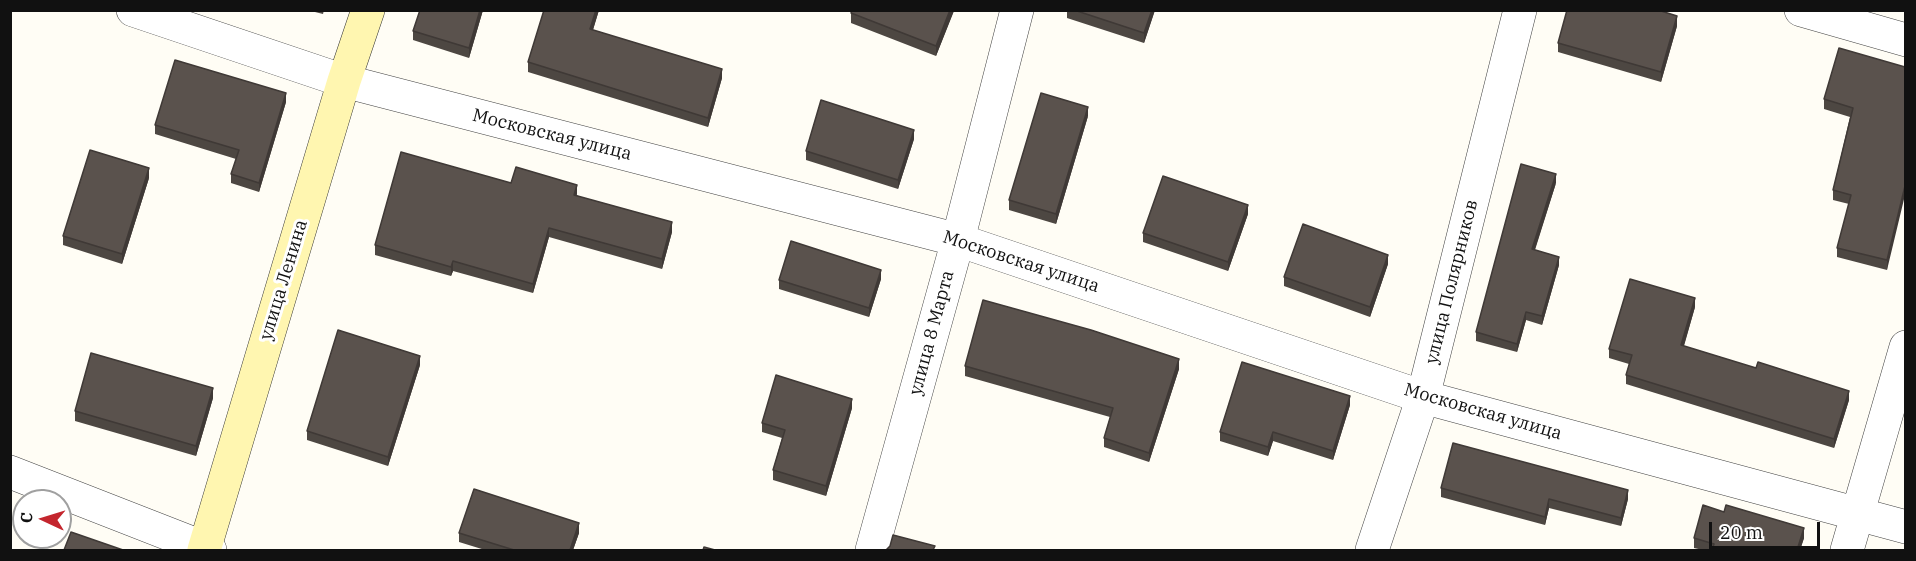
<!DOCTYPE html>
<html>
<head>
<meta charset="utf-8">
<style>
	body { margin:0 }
	#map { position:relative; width:1916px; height:561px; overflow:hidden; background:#fffdf5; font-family:"IBM Plex Serif",serif }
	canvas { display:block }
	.frame { position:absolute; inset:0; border:12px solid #111; pointer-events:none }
	.north { position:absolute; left:12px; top:489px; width:60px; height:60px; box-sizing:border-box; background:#fff; border:2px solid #a0a0a0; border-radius:50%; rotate:274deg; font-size:16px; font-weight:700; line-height:24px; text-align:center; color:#111 }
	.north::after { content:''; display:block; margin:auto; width:21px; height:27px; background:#c4262e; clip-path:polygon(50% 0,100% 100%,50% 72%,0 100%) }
	.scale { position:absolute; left:1709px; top:522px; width:111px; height:27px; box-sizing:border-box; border:3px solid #111; border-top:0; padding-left:8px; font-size:18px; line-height:21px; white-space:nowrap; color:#111; -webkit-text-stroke:4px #fff; paint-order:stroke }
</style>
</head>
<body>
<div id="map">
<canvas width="1916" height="561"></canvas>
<div class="frame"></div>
<div class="north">С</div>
<div class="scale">20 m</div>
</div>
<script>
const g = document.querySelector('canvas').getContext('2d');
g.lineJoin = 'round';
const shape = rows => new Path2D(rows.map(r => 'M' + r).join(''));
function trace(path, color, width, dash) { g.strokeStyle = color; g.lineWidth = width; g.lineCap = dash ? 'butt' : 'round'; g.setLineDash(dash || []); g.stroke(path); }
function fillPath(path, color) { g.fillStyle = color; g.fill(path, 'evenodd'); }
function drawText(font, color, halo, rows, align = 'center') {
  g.font = font + ' "IBM Plex Serif",serif'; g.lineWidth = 6; g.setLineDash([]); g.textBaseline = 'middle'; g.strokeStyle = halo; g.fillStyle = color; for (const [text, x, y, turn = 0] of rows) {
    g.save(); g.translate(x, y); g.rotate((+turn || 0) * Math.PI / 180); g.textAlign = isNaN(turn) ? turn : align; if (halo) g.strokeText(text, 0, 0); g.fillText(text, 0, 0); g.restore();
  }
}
const street = shape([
	[133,10,344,81,958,240,1423,397,1906,527],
	[1801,10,1906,40],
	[10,472,210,550],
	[872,550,958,240,1017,10],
	[1372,550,1423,397,1520,10],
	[1847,550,1906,347]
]);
const secondary = shape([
	[204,550,344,81,368,10]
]);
trace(street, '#444', 34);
trace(secondary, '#333', 34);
trace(street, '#fff', 33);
trace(secondary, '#fff6b0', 33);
fillPath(shape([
	[307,10,324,10,323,14],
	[420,10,483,10,469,58,413,40,413,31],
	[544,10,599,10,593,30,722,78,708,127,528,72,528,62],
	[954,10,936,56,851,23,851,13],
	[1067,10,1155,10,1144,43,1067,18],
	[1677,26,1661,82,1558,52,1558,43],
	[1905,67,1887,270,1837,257,1837,248,1849,204,1833,200,1833,190,1850,117,1824,109,1824,99],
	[286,102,259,192,231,183,231,174,236,159,155,134,155,125],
	[1088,116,1056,224,1009,210,1009,200],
	[914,139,898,189,806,160,806,151],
	[149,178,122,264,63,245,63,236],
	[511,183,577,194,576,195,672,232,662,269,549,237,533,293,453,271,451,276,375,255,375,245],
	[1556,183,1535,250,1559,265,1542,325,1526,320,1517,352,1476,341,1476,332],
	[1248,214,1228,271,1143,242,1143,233],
	[1388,264,1370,317,1284,286,1284,277],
	[881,279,869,317,779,289,779,280],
	[1695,307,1684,346,1849,400,1834,448,1626,384,1626,375,1629,364,1609,358,1609,349],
	[420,365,388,466,307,440,307,431],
	[965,366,1179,369,1149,462,1104,447,1104,438,1110,417,965,376],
	[213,398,196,456,75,421,75,411],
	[1350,405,1333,460,1273,441,1268,456,1220,441,1220,432],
	[852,408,826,496,773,480,773,470,782,438,762,432,762,423],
	[1441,488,1628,499,1621,526,1549,508,1545,525,1441,497],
	[1724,512,1804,538,1800,550,1703,550,1694,548,1694,538],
	[459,533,579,533,573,550,485,550,459,542]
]), '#4d4742');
fillPath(shape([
	[480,10,483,10,469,58,469,48],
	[596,10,599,10,590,39,590,29],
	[950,10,954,11,936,56,936,46],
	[1152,10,1155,10,1144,43,1144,33],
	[1677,16,1677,26,1661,82,1661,72],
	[722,69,722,78,708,127,708,118],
	[286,93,286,102,259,192,259,183],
	[1088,107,1088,116,1056,224,1056,214],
	[914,130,914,139,898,189,898,180],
	[149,168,149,178,122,264,122,254],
	[1556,174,1556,183,1532,258,1532,249],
	[577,185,577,194,574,204,574,195],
	[1905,186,1905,195,1887,270,1887,260],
	[1248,205,1248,214,1228,271,1228,262],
	[672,222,672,232,662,269,662,259],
	[549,228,549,237,533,293,533,284],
	[1388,255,1388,264,1370,317,1370,307],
	[1559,257,1559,265,1542,325,1542,316],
	[453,261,453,271,451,276,451,267],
	[881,270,881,279,869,317,869,308],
	[1695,298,1695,307,1681,355,1681,345],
	[1526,312,1526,320,1517,352,1517,344],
	[420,356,420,365,388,466,388,457],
	[1179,359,1179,369,1149,462,1149,453],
	[213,388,213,398,196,456,196,446],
	[1849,391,1849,400,1834,448,1834,439],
	[1350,396,1350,405,1333,460,1333,451],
	[852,399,852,408,826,496,826,486],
	[1273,432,1273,441,1268,456,1268,447],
	[1628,490,1628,499,1621,526,1621,518],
	[1549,499,1549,508,1545,525,1545,517],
	[579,523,579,533,573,550,570,550],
	[1804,528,1804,538,1800,550,1797,550]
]), '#3f3936');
const building = shape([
	[420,10,480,10,469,48,413,31,420,10],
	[544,10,596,10,590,29,722,69,708,118,528,62,544,10],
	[852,10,950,10,936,46,851,13,852,10],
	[1074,10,1152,10,1144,33,1074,10],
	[1567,10,1658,10,1677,16,1661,72,1558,43,1567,10],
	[1839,48,1905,67,1905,186,1887,260,1837,248,1851,195,1833,190,1853,108,1824,99,1839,48],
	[175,60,286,93,259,183,231,174,239,150,155,125,175,60],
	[1041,93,1088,107,1056,214,1009,200,1041,93],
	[821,100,914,130,898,180,806,151,821,100],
	[90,150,149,168,122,254,63,236,90,150],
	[401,152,511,183,516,167,577,185,574,195,672,222,662,259,549,228,533,284,453,261,451,267,375,245,401,152],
	[1521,164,1556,174,1532,249,1559,257,1542,316,1526,312,1517,344,1476,332,1521,164],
	[1163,176,1248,205,1228,262,1143,233,1163,176],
	[1303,224,1388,255,1370,307,1284,277,1303,224],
	[791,241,881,270,869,308,779,280,791,241],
	[1630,279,1695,298,1681,345,1756,368,1758,362,1849,391,1834,439,1626,375,1632,355,1609,349,1630,279],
	[983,300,1091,330,1179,359,1149,453,1104,438,1113,408,965,366,983,300],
	[338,330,420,356,388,457,307,431,338,330],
	[91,353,213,388,196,446,75,411,91,353],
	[1242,362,1350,396,1333,451,1273,432,1268,447,1220,432,1242,362],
	[776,375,852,399,826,486,773,470,785,430,762,423,776,375],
	[1453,443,1628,490,1621,518,1549,499,1545,517,1441,488,1453,443],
	[474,489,579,523,570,550,514,550,459,533,474,489],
	[1703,505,1724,512,1726,505,1804,528,1797,550,1712,550,1714,544,1694,538,1703,505],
	[71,532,123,550,64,550,71,532],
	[893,535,935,546,933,550,886,550,890,546,893,535],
	[704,547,715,550,703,550,704,547]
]);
fillPath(building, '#5a524d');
trace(building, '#3f3936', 1.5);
drawText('18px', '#111', '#fff', [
	["Московская улица",552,135,14],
	["Московская улица",1021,262,18],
	["улица Ленина",284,280,-73],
	["улица Полярников",1452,282,-76],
	["улица 8 Марта",932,333,-75],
	["Московская улица",1483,412,16]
]);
</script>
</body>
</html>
